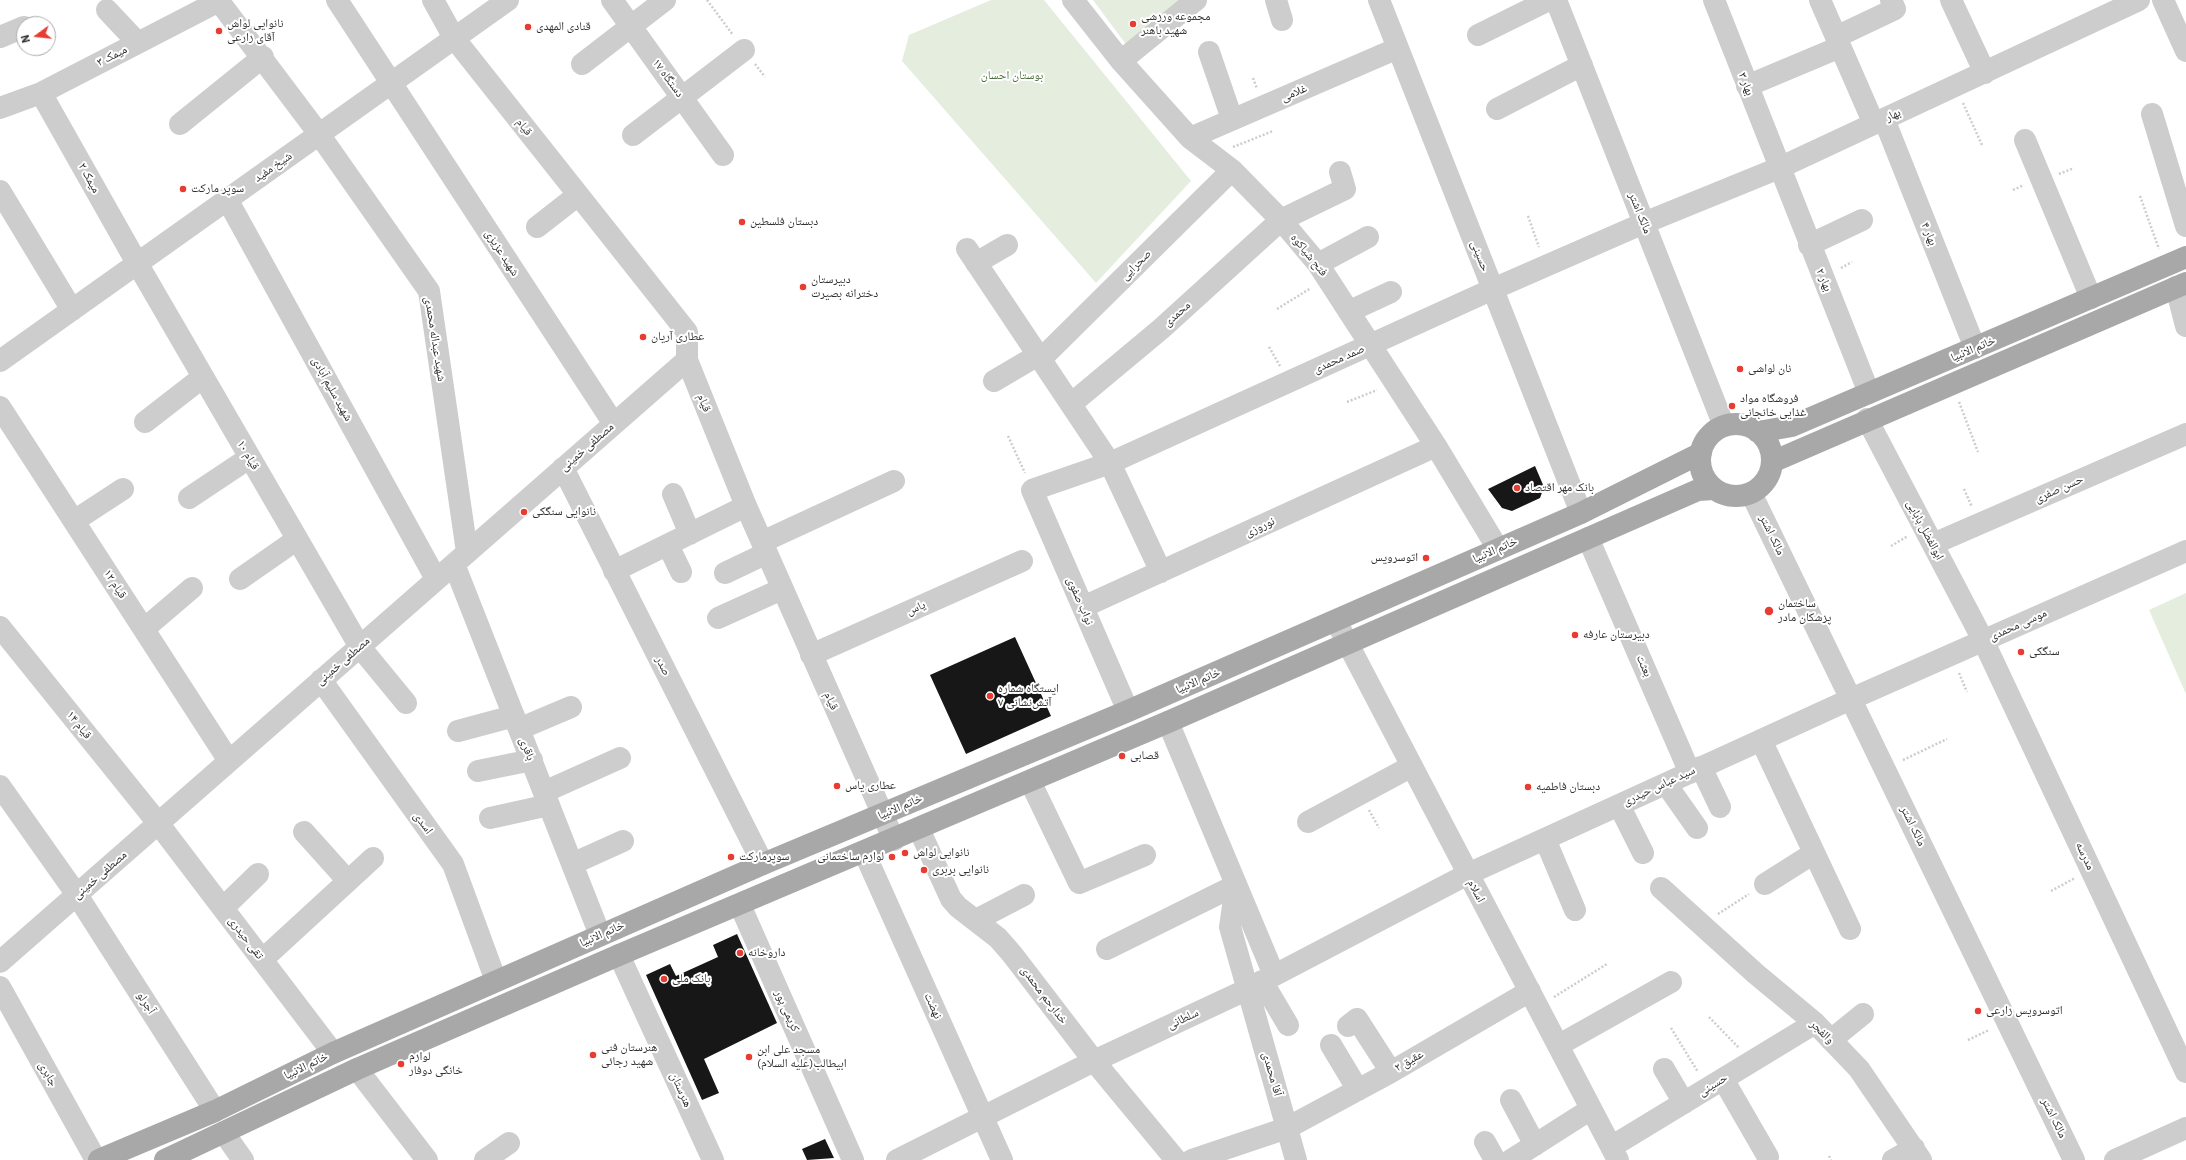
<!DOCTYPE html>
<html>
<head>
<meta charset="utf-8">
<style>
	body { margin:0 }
	#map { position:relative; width:2186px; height:1160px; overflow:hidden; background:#fff; font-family:"IBM Plex Sans",sans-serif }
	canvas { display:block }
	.north { position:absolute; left:16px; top:16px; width:40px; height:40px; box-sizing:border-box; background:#fff; border:1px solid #acacac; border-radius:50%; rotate:255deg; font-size:11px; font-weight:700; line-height:16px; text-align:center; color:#303030 }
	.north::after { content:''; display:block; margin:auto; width:14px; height:18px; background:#e83b31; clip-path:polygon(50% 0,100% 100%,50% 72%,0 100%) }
</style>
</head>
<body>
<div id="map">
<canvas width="2186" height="1160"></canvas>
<div class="north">N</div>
</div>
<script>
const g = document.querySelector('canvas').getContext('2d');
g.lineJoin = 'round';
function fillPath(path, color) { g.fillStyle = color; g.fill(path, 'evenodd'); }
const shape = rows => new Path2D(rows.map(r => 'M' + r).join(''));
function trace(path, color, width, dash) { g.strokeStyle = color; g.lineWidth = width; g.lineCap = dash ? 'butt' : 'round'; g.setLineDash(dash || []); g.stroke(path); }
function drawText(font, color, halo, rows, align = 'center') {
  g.font = font + ' "IBM Plex Sans","Noto Naskh Arabic",sans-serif'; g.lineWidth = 4; g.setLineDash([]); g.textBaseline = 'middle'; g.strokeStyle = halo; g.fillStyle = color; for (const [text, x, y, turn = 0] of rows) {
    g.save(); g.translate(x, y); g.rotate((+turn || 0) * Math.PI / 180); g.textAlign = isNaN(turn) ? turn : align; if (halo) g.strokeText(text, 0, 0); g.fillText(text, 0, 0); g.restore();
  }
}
fillPath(shape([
	[991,0,1044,0,1191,181,1096,283,902,61,909,35],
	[1093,0,1183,0,1128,47],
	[2186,593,2186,694,2149,610]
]), '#e4edde');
fillPath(shape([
	[1535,466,1544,487,1540,498,1512,511,1502,508,1488,489],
	[1015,637,1051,716,966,754,930,675],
	[737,934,777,1023,704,1059,719,1093,702,1100,646,975,670,964,676,976,718,957,713,945],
	[825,1139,834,1158,807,1160,802,1149]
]), '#171717');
trace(shape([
	[707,0,733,35],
	[755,64,765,77],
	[1253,78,1257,89],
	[1963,103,1982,145],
	[1233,147,1273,131],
	[2059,174,2074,168],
	[2013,190,2024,185],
	[2140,196,2159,249],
	[1528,216,1539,247],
	[1841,268,1852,262],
	[1277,309,1311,288],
	[1269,347,1280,366],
	[1347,402,1377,390],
	[1959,402,1978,452],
	[1008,436,1025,473],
	[1964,489,1972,507],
	[1891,546,1908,536],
	[1959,673,1967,692],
	[1903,760,1947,739],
	[1369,810,1379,828],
	[2051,891,2075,878],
	[1718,914,1749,894],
	[1554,997,1607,964],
	[1709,1017,1739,1048],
	[1671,1028,1698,1072],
	[1968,1040,1989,1030],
	[1829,1156,1831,1160]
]), '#cdcdcd', 2.5, [2, 2]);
trace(shape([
	[218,0,319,134,429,291,467,552],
	[337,0,614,424],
	[433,0,454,38,687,332,687,360,746,506,894,840],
	[612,0,723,155],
	[1073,0,1121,61,1190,138,1232,170,1281,220,1318,264,1436,446,1498,549],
	[1276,0,1282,20],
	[1379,0,1581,513],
	[1556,0,1724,426],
	[1714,0,1869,393],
	[1820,0,1874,124],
	[1951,0,1985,73],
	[2163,0,2186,51],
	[107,10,138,43],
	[1478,35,1549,0],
	[0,37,24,27],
	[1836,37,1895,9,1891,0],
	[1209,52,1232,119],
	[1121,61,1196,0],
	[582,64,665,0],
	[1747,86,1840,47],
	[41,93,137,263,360,647,406,703],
	[0,108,41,93,221,0],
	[1497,109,1582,65],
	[2152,114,2186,226],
	[1884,119,1975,348],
	[180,124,263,57],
	[633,135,744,50],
	[1190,138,1398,48],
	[2025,140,2091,298],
	[0,191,72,310],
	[227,199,436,579],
	[537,227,578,195],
	[1809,245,1862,220],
	[967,249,1110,463,1161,572],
	[976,263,1007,245],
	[1318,264,1368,237],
	[2176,287,2186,326],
	[1350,311,1391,292],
	[1041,359,1232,170],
	[0,361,508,0],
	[994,381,1038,355],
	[1071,404,1161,329,1281,220,1345,189,1340,172],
	[0,407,229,761],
	[1867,419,1983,640,2186,1072],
	[145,422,203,377],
	[563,468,763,864],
	[1751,493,2074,1160],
	[673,494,690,534],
	[189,498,249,458],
	[74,521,123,489],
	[1588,538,1690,773],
	[762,542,894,481],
	[1933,544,2186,434],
	[668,545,681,572],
	[454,564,600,935],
	[614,571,746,506],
	[725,573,767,553],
	[240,579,296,540],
	[1083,607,1436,446],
	[718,618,782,589],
	[1336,621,1618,1160],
	[0,627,158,823,333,1053],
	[144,629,192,588],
	[811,655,1022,561],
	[321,680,453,864,496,981],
	[1128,711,1032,490,1110,463,1493,289,1644,223,1779,168,2139,0],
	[1168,722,1274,975],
	[519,729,571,707],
	[458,731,514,716],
	[1761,740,1850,929],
	[1701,767,1720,807],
	[478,771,532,760],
	[1030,781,1079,883,1145,855],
	[1666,784,1697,828],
	[0,786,77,895,215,1111],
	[544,792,620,758],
	[1619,805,1643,853],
	[490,818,549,805],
	[1308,822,1412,766],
	[919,829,951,899,958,907,998,938,1012,954,1094,1061,1176,1160],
	[304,832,348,881],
	[1545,839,1575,910],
	[864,852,1002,1160],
	[572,864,623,841],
	[1765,884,1814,853],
	[1236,885,1230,927,1296,1160],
	[1661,888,1756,974,1815,1023,1859,1069,1921,1160],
	[740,905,853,1160],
	[223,908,258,874],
	[976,920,1024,895],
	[1107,949,1236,885],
	[619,955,713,1160],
	[262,960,373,858],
	[0,962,687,360],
	[1262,981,1288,1025],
	[0,987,96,1160],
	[1348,1026,1357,1019,1391,1072],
	[1831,1040,1863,1014],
	[1331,1045,1358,1090],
	[1559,1045,1671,982],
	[357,1069,427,1160],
	[1664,1069,1684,1103],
	[1723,1079,1768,1157],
	[1511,1100,1535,1145],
	[224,1133,243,1160],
	[1485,1142,1495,1160],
	[1611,1147,1815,1023],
	[485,1160,509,1143],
	[897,1160,1094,1061,1248,989,1468,874,1851,699,2186,551],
	[1192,1160,1287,1128,1391,1072,1530,991],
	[1511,1160,1591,1109],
	[1893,1160,1914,1148],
	[2115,1160,2186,1128]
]), '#cdcdcd', 22);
trace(shape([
	'1700 460a36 36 0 1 1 72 0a36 36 0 1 1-72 0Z',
	[1758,432,1792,426,2186,257],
	[1772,462,2186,283],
	[99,1160,215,1111,333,1053,763,864,1128,711,1581,513,1701,453],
	[165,1160,357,1069,619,955,1168,722,1698,490,1714,489]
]), '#a8a8a8', 22);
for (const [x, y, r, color] of [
	[1133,24,4,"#e83b31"],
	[528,27,4,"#e83b31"],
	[219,31,4,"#e83b31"],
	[183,189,4,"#e83b31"],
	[742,222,4,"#e83b31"],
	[803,287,4,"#e83b31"],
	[643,337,4,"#e83b31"],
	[1740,369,4,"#e83b31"],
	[1732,406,4,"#e83b31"],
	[1517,488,4,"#e83b31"],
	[524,512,4,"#e83b31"],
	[1426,558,4,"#e83b31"],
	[1769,611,5,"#e83b31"],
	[1575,635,4,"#e83b31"],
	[2021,652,4,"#e83b31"],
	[990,696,4,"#e83b31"],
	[1122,756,4,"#e83b31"],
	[837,786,4,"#e83b31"],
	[1528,787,4,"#e83b31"],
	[905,853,4,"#e83b31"],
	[731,857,4,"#e83b31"],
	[892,857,4,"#e83b31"],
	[924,870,4,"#e83b31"],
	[740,953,4,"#e83b31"],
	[664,979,4,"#e83b31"],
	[1978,1011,4,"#e83b31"],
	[593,1055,4,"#e83b31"],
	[749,1057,4,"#e83b31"],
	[401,1064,4,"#e83b31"]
]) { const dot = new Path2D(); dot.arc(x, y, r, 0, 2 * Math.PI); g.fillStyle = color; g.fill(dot); trace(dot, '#fff', 1.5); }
drawText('12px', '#303030', '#fff', [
	["مجموعه ورزشی",1141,17],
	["شهید باهنر",1141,31],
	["نانوایی لواش",227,24],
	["آقای زارعی",227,38],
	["قنادی المهدی",536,27],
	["سوپر مارکت",191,189],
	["دبستان فلسطین",750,222],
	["دبیرستان",811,280],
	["دخترانه بصیرت",811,294],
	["عطاری آریان",651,337],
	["نان لواشی",1748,369],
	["فروشگاه مواد",1740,399],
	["غذایی خانجانی",1740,413],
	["بانک مهر اقتصاد",1525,488],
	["نانوایی سنگکی",532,512],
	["اتوسرویس",1418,558,"right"],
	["ساختمان",1778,604],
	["پزشکان مادر",1778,618],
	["دبیرستان عارفه",1583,635],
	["سنگکی",2029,652],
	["ایستگاه شماره",998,689],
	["۷ آتش‌نشانی",998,703],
	["قصابی",1130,756],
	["عطاری یاس",845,786],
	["دبستان فاطمیه",1536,787],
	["نانوایی لواش",913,853],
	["سوپرمارکت",739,857],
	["لوازم ساختمانی",884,857,"right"],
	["نانوایی بربری",932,870],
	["داروخانه",748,953],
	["بانک ملی",672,979],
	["اتوسرویس زارعی",1986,1011],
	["هنرستان فنی",601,1048],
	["شهید رجائی",601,1062],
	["مسجد علی ابن",757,1050],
	["ابیطالب(علیه السلام)",757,1064],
	["لوازم",409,1057],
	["خانگی دوفار",409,1071]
], 'left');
drawText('12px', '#303030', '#fff', [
	["میمک ۳",112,56,-27],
	["۱۷ دستگاه",668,78,54],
	["بهار ۳",1746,84,69],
	["غلامی",1294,93,-23],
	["بهار",1893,115,-25],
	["قیام",524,127,52],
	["شیخ مفید",273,167,-35],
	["میمک ۲",89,178,61],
	["مالک اشتر",1640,213,68],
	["بهار ۴",1929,234,68],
	["شهید عزیزی",502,253,57],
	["فتح شیاکوه",1309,255,51],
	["حسینی",1480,256,69],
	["صحرایی",1136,265,-45],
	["بهار ۲",1824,280,68],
	["محمدی",1177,314,-42],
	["شهید عبداله محمدی",435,339,81],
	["خاتم الانبیا",1973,349,-23],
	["صمد محمدی",1339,359,-24],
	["شهید سلیم آبادی",332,389,61],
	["قیام",704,403,68],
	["مصطفی خمینی",587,447,-41],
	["قیام ۱۰",248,455,60],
	["حسن صفری",2059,489,-24],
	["نوروزی",1260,527,-25],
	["ابوالفضل بابایی",1925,530,62],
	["مالک اشتر",1772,535,64],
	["خاتم الانبیا",1495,550,-24],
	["قیام ۱۲",115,584,57],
	["نواب صفوی",1080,601,67],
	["یاس",916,608,-24],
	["موسی محمدی",2018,625,-24],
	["مصطفی خمینی",343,661,-41],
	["صدر",663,666,63],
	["بعثت",1644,666,67],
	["خاتم الانبیا",1198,681,-23],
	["قیام",831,701,66],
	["قیام ۱۴",79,725,51],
	["باقری",527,749,69],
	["سید عباس حیدری",1659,786,-25],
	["خاتم الانبیا",900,807,-23],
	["اسدی",423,823,54],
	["مالک اشتر",1913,826,64],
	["مدرسه",2085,856,65],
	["مصطفی خمینی",100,875,-41],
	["اسلام",1476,891,62],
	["خاتم الانبیا",602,934,-24],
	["تقی حیدری",246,938,53],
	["خدارحم محمدی",1044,995,53],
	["آجرلو",146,1003,57],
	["نهضت",933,1006,66],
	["کریمی پور",787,1011,66],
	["سلطانی",1183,1019,-25],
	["والفجر",1822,1032,45],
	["عقیق ۲",1409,1061,-30],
	["خاتم الانبیا",306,1066,-26],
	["جابری",48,1074,61],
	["آقا محمدی",1272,1074,74],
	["حسینی",1713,1085,-31],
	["هنرستان",681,1090,66],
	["مالک اشتر",2054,1118,64]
]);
drawText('12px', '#4d6d3c', '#fff', [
	["بوستان احسان",1012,76]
]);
</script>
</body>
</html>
